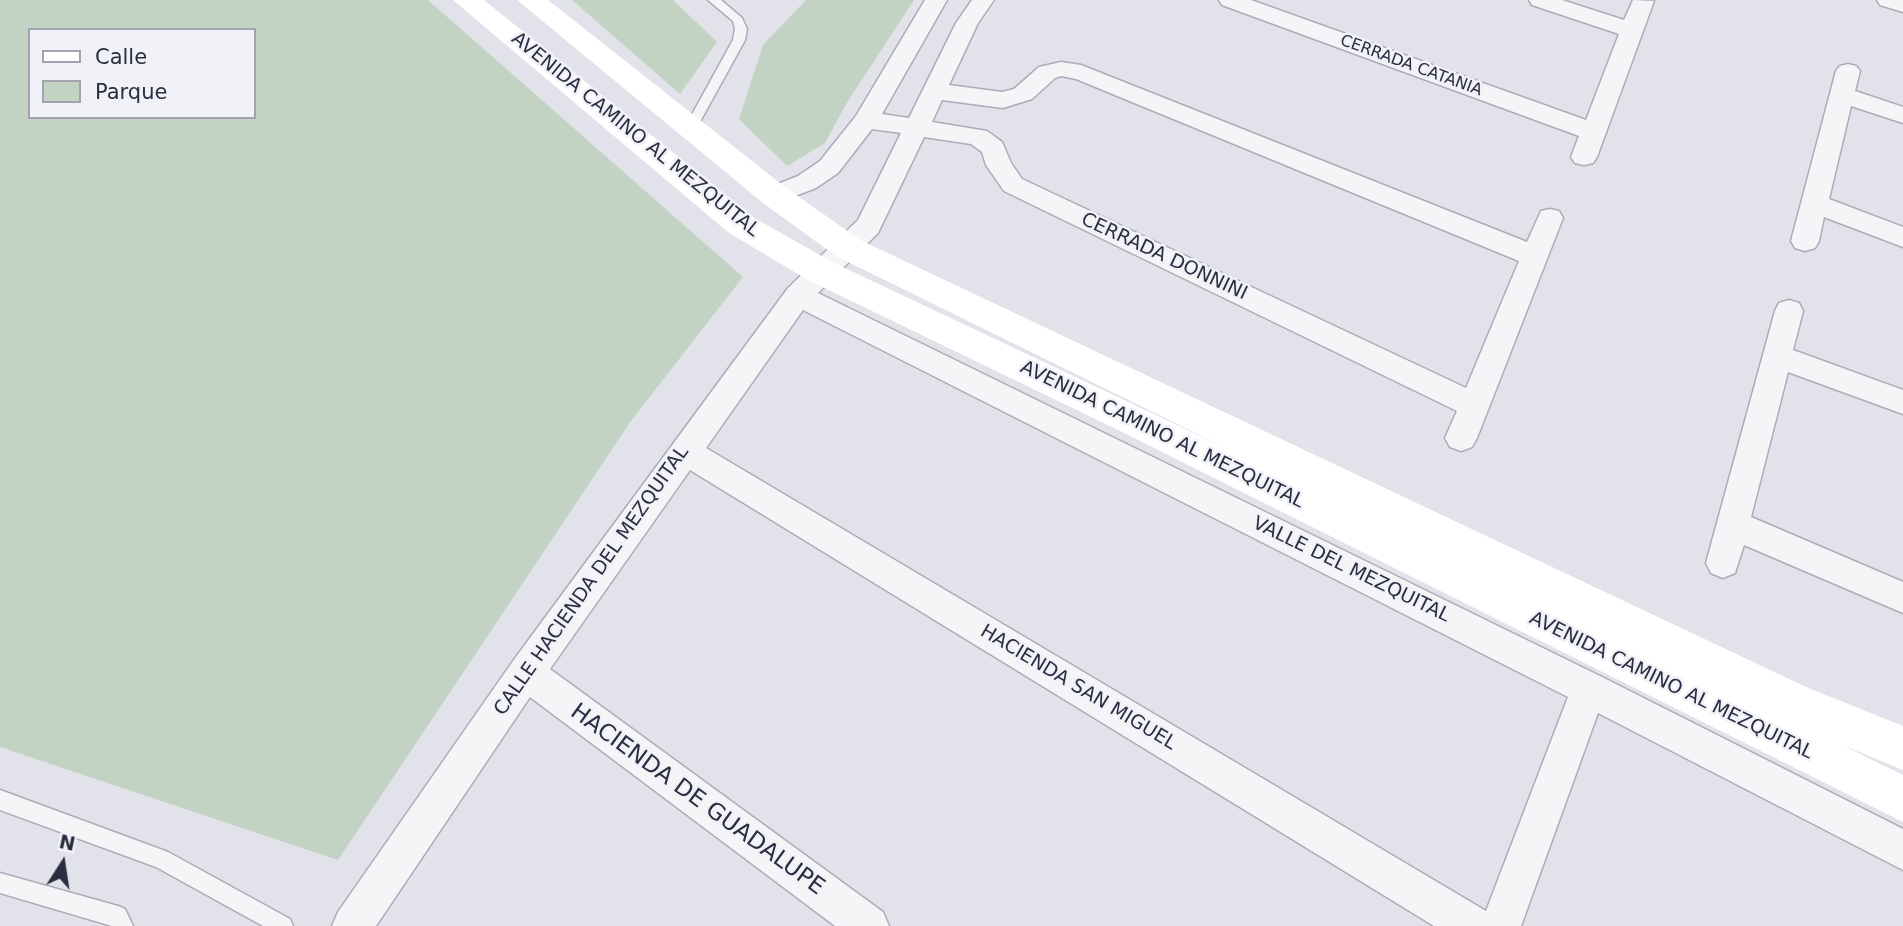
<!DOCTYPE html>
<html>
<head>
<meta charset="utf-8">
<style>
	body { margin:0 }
	#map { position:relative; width:1903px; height:926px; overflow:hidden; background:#e2e3ea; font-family:"DejaVu Sans",sans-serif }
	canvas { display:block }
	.legend { position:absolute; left:28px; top:28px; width:228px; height:91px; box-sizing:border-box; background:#f1f2f7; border:2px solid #a2a3ae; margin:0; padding:9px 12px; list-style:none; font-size:21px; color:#2b2d41 }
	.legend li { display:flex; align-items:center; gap:14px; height:35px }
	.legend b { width:35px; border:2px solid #a2a3ae }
	.north { position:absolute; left:28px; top:828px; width:70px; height:70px; -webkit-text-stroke:5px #f1f2f7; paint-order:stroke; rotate:12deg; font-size:19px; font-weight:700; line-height:28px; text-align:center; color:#2b2d41 }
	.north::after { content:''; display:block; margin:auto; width:24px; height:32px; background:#2b2d41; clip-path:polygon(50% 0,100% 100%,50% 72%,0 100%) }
</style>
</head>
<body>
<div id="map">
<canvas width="1903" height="926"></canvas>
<ul class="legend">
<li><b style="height:9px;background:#fff"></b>Calle</li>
<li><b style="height:19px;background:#c3d3c3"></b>Parque</li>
</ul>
<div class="north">N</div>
</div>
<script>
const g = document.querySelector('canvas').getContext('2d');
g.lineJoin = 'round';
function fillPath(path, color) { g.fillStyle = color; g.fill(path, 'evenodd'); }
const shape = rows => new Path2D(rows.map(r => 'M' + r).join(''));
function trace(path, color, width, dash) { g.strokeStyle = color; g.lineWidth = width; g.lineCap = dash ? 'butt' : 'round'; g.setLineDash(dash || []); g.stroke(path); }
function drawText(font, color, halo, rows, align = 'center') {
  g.font = font + ' "DejaVu Sans",sans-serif'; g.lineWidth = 5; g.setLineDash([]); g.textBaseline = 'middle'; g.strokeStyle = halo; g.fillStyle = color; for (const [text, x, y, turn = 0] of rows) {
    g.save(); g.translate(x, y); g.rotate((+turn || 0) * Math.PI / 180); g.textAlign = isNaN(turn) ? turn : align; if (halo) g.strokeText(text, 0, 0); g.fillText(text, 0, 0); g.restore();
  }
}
fillPath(shape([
	[0,0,428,0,743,277,631,421,338,860,0,747],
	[30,30,254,30,254,117,30,117],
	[572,0,673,0,717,42,680,94],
	[806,0,914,0,848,101,825,143,787,166,739,119,763,45]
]), '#c3d3c3');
const service = shape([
	[708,0,721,0,742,18,747,29,745,40,696,129,690,133,684,129,733,40,735,29,733,21,708,0],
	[0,790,168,852,290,919,293,926,263,926,156,867,0,810,0,790],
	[0,873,118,906,125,909,133,926,112,926,0,893,0,873]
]);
const minor = shape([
	[925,0,947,0,882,114,909,118,956,23,972,0,994,0,978,23,949,85,1002,92,1014,89,1039,67,1061,62,1081,65,1527,242,1541,211,1550,209,1559,211,1563,218,1477,438,1472,447,1461,451,1450,447,1445,438,1457,411,1004,191,986,165,982,152,971,144,924,137,878,233,818,293,1602,677,1903,829,1903,870,1598,713,1521,926,1434,926,690,470,550,669,883,912,889,926,835,926,530,697,376,926,332,926,338,912,513,661,788,288,858,220,901,133,872,129,838,173,816,188,774,204,765,201,761,195,765,189,798,176,820,161,856,116,925,0],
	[1061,76,1076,79,1519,261,1466,388,1022,179,1011,163,1002,142,987,131,932,122,942,100,1003,108,1032,99,1055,78,1061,76],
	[803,310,1568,697,1486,911,706,448,803,310],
	[1219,0,1251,0,1586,120,1619,34,1532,5,1529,0,1562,0,1624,20,1633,0,1654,1,1597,157,1593,163,1584,165,1575,163,1571,157,1579,136,1222,5,1219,0],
	[1877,0,1903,0,1903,12,1880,5,1877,0],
	[1848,64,1856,66,1860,71,1855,91,1903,107,1903,123,1851,106,1829,199,1903,227,1903,247,1824,217,1819,241,1815,248,1805,251,1795,248,1791,241,1836,71,1840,66,1848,64],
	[1789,300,1799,303,1803,311,1793,350,1903,390,1903,414,1788,372,1751,517,1903,582,1903,613,1744,545,1735,573,1723,578,1711,573,1706,563,1775,311,1779,303,1789,300]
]);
trace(service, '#abacb7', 3);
trace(minor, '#abacb7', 3);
fillPath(service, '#f5f5f8');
fillPath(minor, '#f5f5f8');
fillPath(shape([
	[453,0,484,0,753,217,832,262,1230,450,836,256,763,203,517,0,548,0,785,187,860,240,1806,687,1903,726,1903,770,1842,745,1903,775,1903,822,1118,430,808,280,729,233,453,0]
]), '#fff');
drawText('16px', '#2b2d41', '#f1f2f7', [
	["CERRADA CATANIA",1411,66,20]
]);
drawText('19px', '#2b2d41', '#f1f2f7', [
	["AVENIDA CAMINO AL MEZQUITAL",635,135,39],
	["CERRADA DONNINI",1164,257,25],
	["AVENIDA CAMINO AL MEZQUITAL",1162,435,26],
	["VALLE DEL MEZQUITAL",1351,570,26],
	["CALLE HACIENDA DEL MEZQUITAL",592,581,-55],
	["AVENIDA CAMINO AL MEZQUITAL",1671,686,26],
	["HACIENDA SAN MIGUEL",1078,688,31]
]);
drawText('23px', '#2b2d41', '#f1f2f7', [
	["HACIENDA DE GUADALUPE",697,800,36]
]);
</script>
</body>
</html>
